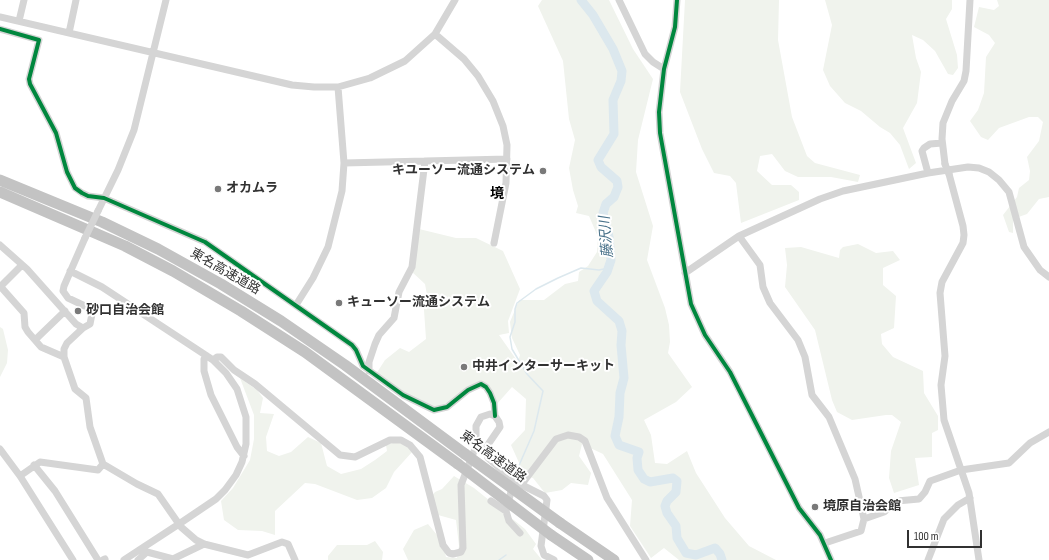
<!DOCTYPE html>
<html>
<head>
<meta charset="utf-8">
<style>
	body { margin:0 }
	#map { position:relative; width:1049px; height:560px; overflow:hidden; background:#fff; font-family:"Sofia Sans Condensed",sans-serif }
	canvas { display:block }
	.scale { position:absolute; left:907px; top:530px; width:75px; height:18px; box-sizing:border-box; border:2px solid #313131; border-top:0; padding-left:5px; font-size:12px; line-height:14px; white-space:nowrap; color:#313131; -webkit-text-stroke:3px #fff; paint-order:stroke }
</style>
</head>
<body>
<div id="map">
<canvas width="1049" height="560"></canvas>
<div class="scale">100 m</div>
</div>
<script>
const g = document.querySelector('canvas').getContext('2d');
g.lineJoin = 'round';
function fillPath(path, color) { g.fillStyle = color; g.fill(path, 'evenodd'); }
const shape = rows => new Path2D(rows.map(r => 'M' + r).join(''));
function trace(path, color, width, dash) { g.strokeStyle = color; g.lineWidth = width; g.lineCap = dash ? 'butt' : 'round'; g.setLineDash(dash || []); g.stroke(path); }
function drawText(font, color, halo, rows, align = 'center') {
  g.font = font + ' "Sofia Sans Condensed","Noto Sans JP",sans-serif'; g.lineWidth = 4; g.setLineDash([]); g.textBaseline = 'middle'; g.strokeStyle = halo; g.fillStyle = color; for (const [text, x, y, turn = 0] of rows) {
    g.save(); g.translate(x, y); g.rotate((+turn || 0) * Math.PI / 180); g.textAlign = isNaN(turn) ? turn : align; if (halo) g.strokeText(text, 0, 0); g.fillText(text, 0, 0); g.restore();
  }
}
fillPath(shape([
	[542,0,609,0,633,49,653,79,638,140,636,172,653,226,647,260,665,308,669,325,670,342,668,353,692,387,676,402,644,420,651,435,655,463,667,464,687,451,696,473,725,518,749,546,776,560,679,560,664,548,651,558,630,526,632,500,603,454,582,444,579,456,591,473,588,485,571,483,562,490,545,493,533,478,525,476,511,445,525,430,526,399,512,387,496,405,481,381,450,402,433,408,420,402,376,374,385,360,400,348,409,352,426,339,424,310,427,295,425,284,411,271,419,229,456,238,476,238,503,251,520,289,508,321,509,333,499,335,518,362,520,355,512,338,510,322,519,300,544,300,565,284,578,281,579,272,588,266,597,252,598,237,589,216,576,213,578,206,573,190,569,168,575,140,569,119,563,61,538,6],
	[685,0,779,0,778,40,792,117,807,156,815,163,860,175,858,182,831,177,798,177,785,171,772,154,760,156,757,171,772,185,791,185,799,192,799,200,741,223,736,183,730,176,714,173,702,149,680,92],
	[825,0,952,0,952,9,946,19,957,55,958,68,953,75,948,74,935,51,923,40,912,35,916,58,921,72,917,103,903,128,916,163,909,169,900,145,890,133,880,127,861,111,845,103,830,86,823,70,832,25],
	[997,0,1049,0,1049,197,1039,199,1027,214,1013,219,1013,233,1009,232,1003,215,1017,197,1019,188,1029,180,1030,171,1027,157,1039,141,1043,122,1038,117,1029,117,999,128,988,140,981,137,970,121,978,110,984,93,986,57,995,43,989,35,974,27,979,7,994,10,999,6],
	[858,244,876,253,893,251,900,260,883,268,883,285,896,296,894,328,881,334,882,344,893,357,923,371,924,393,938,416,938,430,932,433,932,457,915,458,919,485,894,493,889,478,891,451,901,422,892,415,886,415,852,420,837,412,832,400,815,330,785,287,787,265,785,248,801,247,839,258,840,250,843,247],
	[0,327,3,329,8,350,7,363,0,377],
	[240,378,257,390,263,398,260,413,274,414,266,437,267,451,279,456,291,452,308,437,321,443,327,466,341,474,361,469,375,460,387,451,386,445,397,442,407,445,413,451,394,472,386,488,372,498,357,500,315,484,305,483,275,511,275,535,262,531,238,530,224,520,221,501,233,488,250,460,254,439,254,415],
	[454,476,474,488,525,529,536,544,533,549,542,560,408,560,403,549,414,530,428,524,442,541,446,557,457,558,459,546,456,520,438,515,431,497,435,492,442,489],
	[375,541,383,552,382,560,328,560,328,556,337,545,367,545]
]), '#f0f3ed');
trace(shape([
	[517,470,534,431,543,391,527,374,512,349,510,337,515,322,515,309,517,303,536,289,558,278,581,268,599,270,608,268],
	[499,560,506,555]
]), '#dce8ee', 1.5);
trace(shape([
	[581,0,593,15,613,49,622,71,621,81,613,100,614,134,598,160,601,167,617,181,618,187,614,197,606,204,603,213,609,237,611,260,607,272,594,291,597,301,619,321,622,331,621,345,624,378,620,393,619,417,615,436,619,445,639,452,637,458,638,470,644,479,650,482,673,478,677,481,676,492,667,501,665,506,667,513,676,526,677,538,686,553,696,555,715,548,720,554,722,560]
]), '#dce8ee', 9);
trace(shape([
	[619,0,645,54,653,62,664,69],
	[677,0,675,27,664,69,659,112,660,133,691,304,705,335,730,372,799,508,820,535,831,560],
	[0,17,292,85,314,87,338,87,370,78,405,61,435,34,455,0],
	[19,21,24,0],
	[0,29,39,40,29,79,30,84,56,133,67,172,75,188,82,193,88,196,104,198,205,242,352,345,356,350,363,366,403,395,434,410,447,407,468,390,481,384,486,387,490,393,494,403,495,416],
	[69,33,76,0],
	[435,34,464,59,478,76,493,101,503,126,507,145,506,183,494,243],
	[344,163,507,159],
	[945,164,942,139,943,123,952,101,964,81,966,71,970,0],
	[928,173,922,151,924,148,930,144,942,143],
	[949,174,963,226,964,235,963,243,942,282,940,293,945,356,941,385,944,420,969,493,979,560],
	[98,211,118,170,134,130,166,0],
	[739,236,760,265,763,287,770,303,798,340,805,357,812,395,829,417,855,479,864,519,861,531,825,543],
	[0,245,27,269,76,324,83,328,90,324,92,314,87,307,68,298,63,291,64,286,85,238],
	[70,271,102,287,213,360,226,373,237,389,246,417,246,444,242,462,236,475,225,490,216,499,179,524,124,560],
	[685,273,739,236,820,199,843,191,928,173,968,167,979,168,989,172,999,180,1009,192,1024,247,1040,270,1049,277],
	[0,287,22,265],
	[1,287,24,313,25,327,28,332,41,347,64,357],
	[296,305,313,278,328,247,342,191,344,163,338,87],
	[83,328,67,343,64,349,64,357,75,389,86,398,90,427,103,464,137,484,158,494,181,527,196,540,204,544,248,555,282,542,288,544,295,560],
	[35,340,65,311],
	[207,356,204,359,204,371,211,395,237,447,244,456],
	[213,360,217,357,221,357,234,370,255,384,340,455,355,457,390,440,401,440,410,445,420,457,443,545,449,553,453,554,461,552,463,548,461,485,476,446,476,426,481,417,490,414,495,416,499,422,500,427,487,446,486,453,488,458,514,481,544,496,547,500,541,546,544,555,554,560],
	[369,371,369,362,375,344,379,335,394,318,399,292,412,267,425,161],
	[0,449,20,476,73,560],
	[34,465,55,491,98,560],
	[20,476,40,462,98,470,103,464],
	[513,484,506,511,509,521,520,533],
	[522,484,556,439,568,435,579,437,585,441,607,498,646,560],
	[491,501,506,511],
	[864,519,884,512,897,501,919,499,925,492,930,481,933,480,961,470,1009,463,1030,443,1049,432],
	[103,560,105,559],
	[138,560,147,552,173,559,204,544],
	[928,560,944,519,958,505,970,498]
]), '#d5d5d5', 7);
trace(shape([
	[0,180,102,222,158,249,221,284,281,321,345,365,465,454],
	[0,192,125,246,173,271,241,311,305,352,458,464],
	[560,523,614,560],
	[551,535,588,560]
]), '#c3c3c3', 11);
trace(shape([
	[945,164,949,174],
	[85,238,98,211]
]), '#d5d5d5', 7);
trace(shape([
	[465,454,560,523],
	[458,464,551,535]
]), '#c3c3c3', 11);
trace(shape([
	[677,0,675,27,664,69,659,112,660,133,691,304,705,335,730,372,799,508,820,535,831,560],
	[0,29,39,40,29,79,30,84,56,133,67,172,75,188,82,193,88,196,104,198,205,242,352,345,356,350,363,366,403,395,434,410,447,407,468,390,481,384,486,387,490,393,494,403,495,416]
]), '#00873e', 4);
for (const [x, y, r, color] of [
	[543,171,4,"#797979"],
	[218,189,4,"#797979"],
	[339,303,4,"#797979"],
	[78,311,4,"#797979"],
	[464,367,4,"#797979"],
	[815,507,4,"#797979"]
]) { const dot = new Path2D(); dot.arc(x, y, r, 0, 2 * Math.PI); g.fillStyle = color; g.fill(dot); trace(dot, '#fff', 1.5); }
drawText('bold 13px', '#313131', '#fff', [
	["キユーソー流通システム",535,171,"right"],
	["オカムラ",226,189],
	["キューソー流通システム",347,303],
	["砂口自治会館",86,311],
	["中井インターサーキット",472,367],
	["境原自治会館",823,507]
], 'left');
drawText('13px', '#313131', '#fff', [
	["東名高速道路",225,272,30],
	["東名高速道路",493,457,36]
]);
drawText('bold 14px', '#000', '#fff', [
	["境",497,194]
]);
drawText('italic 14px', '#49728a', '#fff', [
	["藤沢川",607,237,-95]
]);
</script>
</body>
</html>
